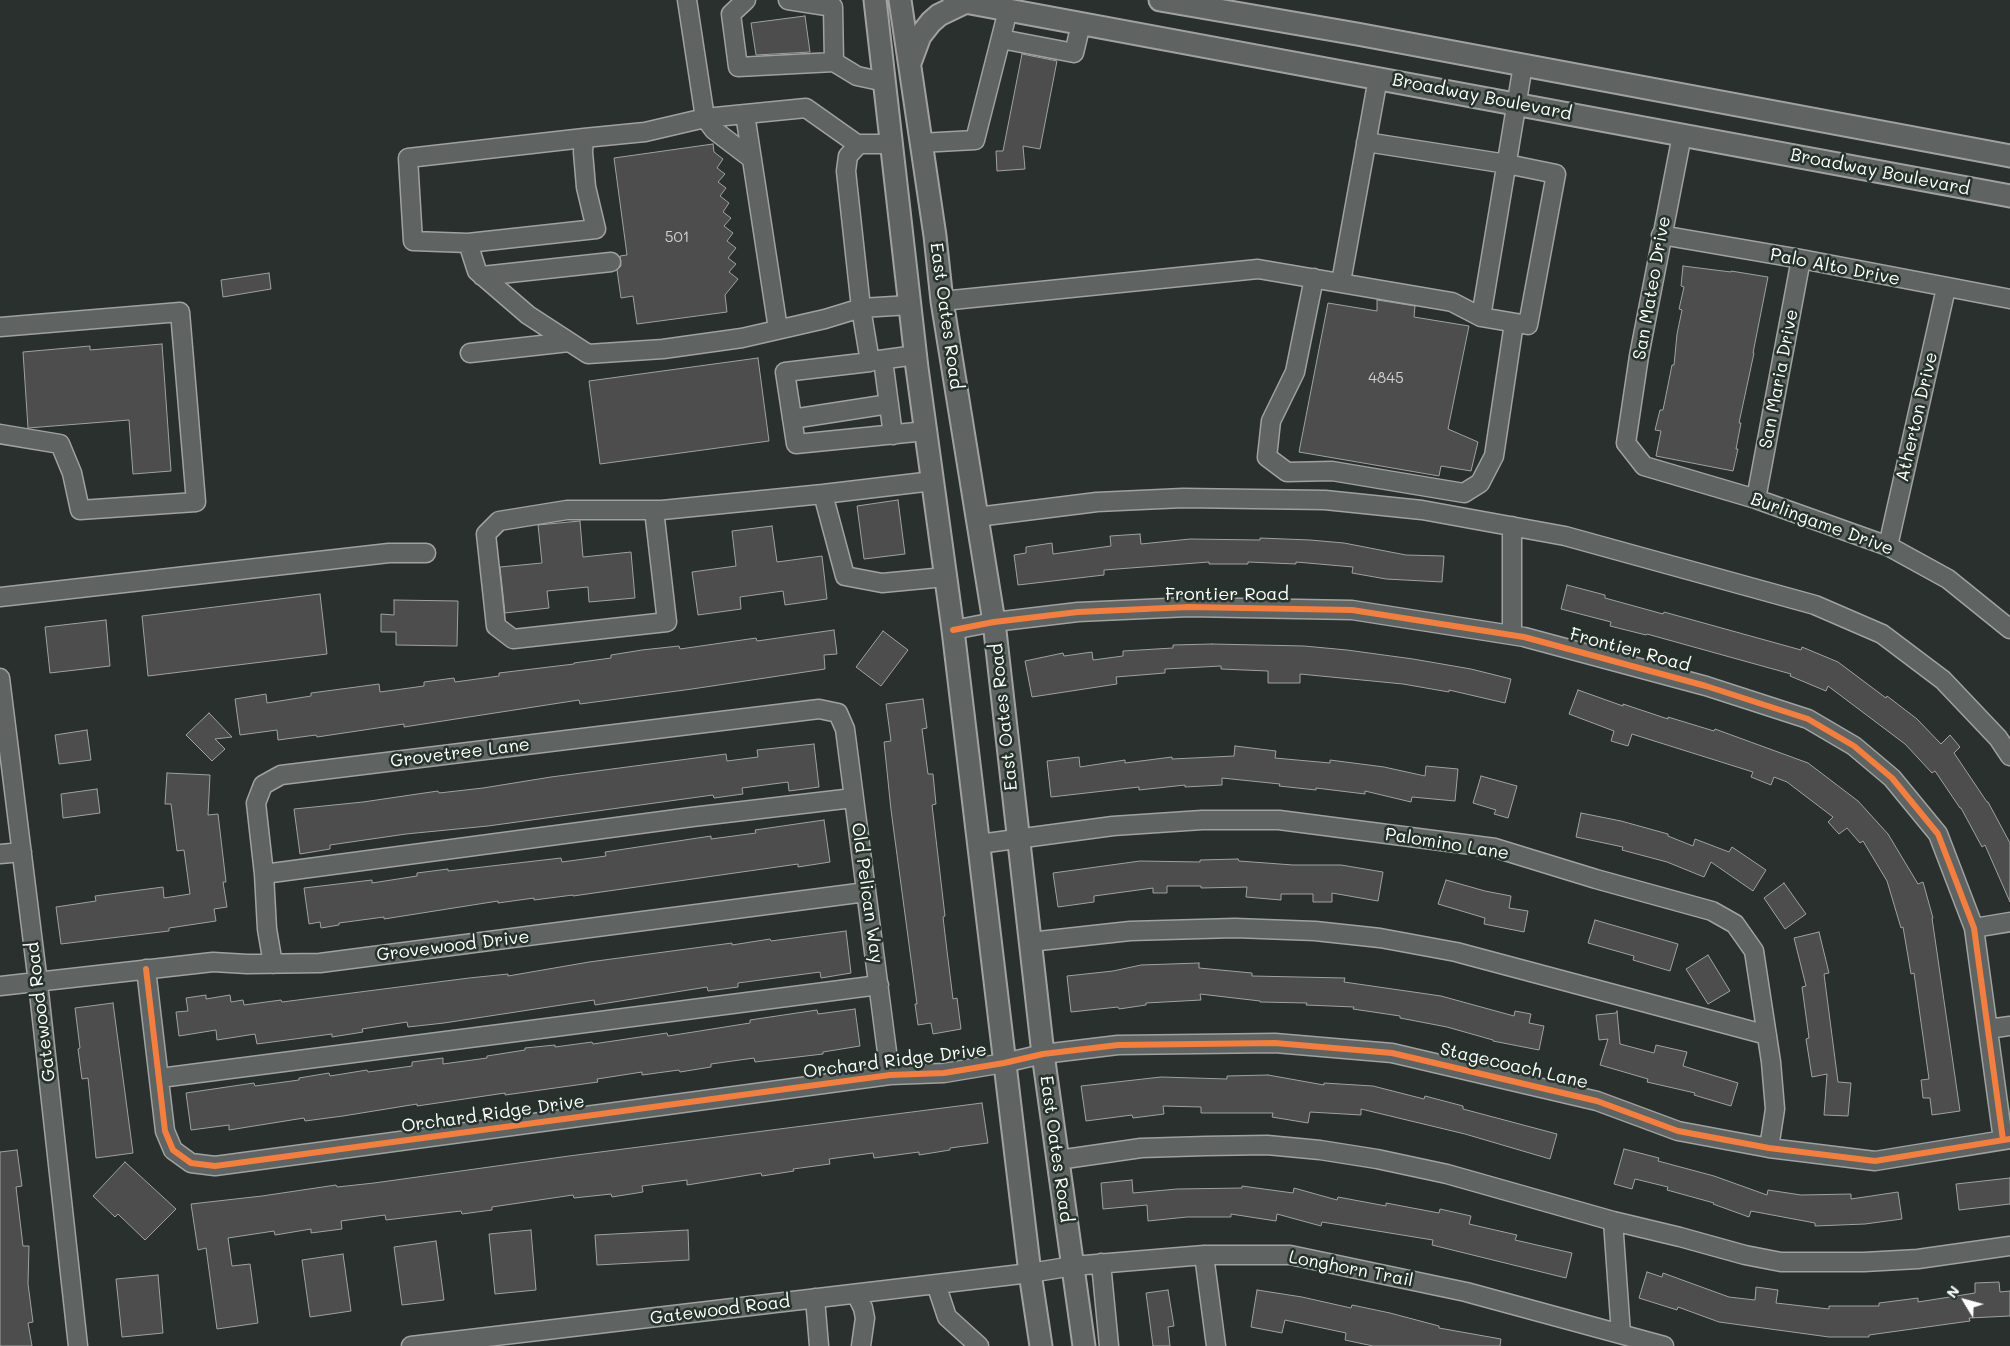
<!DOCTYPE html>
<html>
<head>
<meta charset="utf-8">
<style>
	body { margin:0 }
	#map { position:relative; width:2010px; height:1346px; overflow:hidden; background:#29302d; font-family:Mali,sans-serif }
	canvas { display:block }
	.north { position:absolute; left:1940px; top:1276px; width:50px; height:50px; -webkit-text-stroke:4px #26332d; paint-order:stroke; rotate:307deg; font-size:14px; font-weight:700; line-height:20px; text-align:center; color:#fff }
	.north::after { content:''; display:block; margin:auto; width:18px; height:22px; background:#fff; clip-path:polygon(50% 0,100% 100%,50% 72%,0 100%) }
</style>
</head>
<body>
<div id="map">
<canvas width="2010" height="1346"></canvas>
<div class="north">N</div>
</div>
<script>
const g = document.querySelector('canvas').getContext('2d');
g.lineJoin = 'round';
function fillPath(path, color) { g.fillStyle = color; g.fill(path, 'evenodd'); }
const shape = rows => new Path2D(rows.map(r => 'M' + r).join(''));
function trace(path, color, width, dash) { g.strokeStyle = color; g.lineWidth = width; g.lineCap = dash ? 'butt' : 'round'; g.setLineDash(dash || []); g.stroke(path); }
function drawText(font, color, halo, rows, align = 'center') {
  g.font = font + ' Mali,sans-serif'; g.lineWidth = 5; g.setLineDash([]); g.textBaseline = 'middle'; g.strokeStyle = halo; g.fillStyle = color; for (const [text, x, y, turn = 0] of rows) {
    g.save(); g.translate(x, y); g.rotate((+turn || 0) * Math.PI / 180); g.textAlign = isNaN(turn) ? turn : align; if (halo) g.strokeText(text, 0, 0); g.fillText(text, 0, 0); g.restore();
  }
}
const building = shape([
	[805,16,810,52,756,55,751,23,805,16],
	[1022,54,1057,61,1040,149,1023,146,1025,169,997,171,996,151,1003,151,1022,54],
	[713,144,714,152,723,159,717,168,725,174,718,182,726,188,720,196,729,203,723,212,731,218,724,226,733,233,727,241,736,248,728,258,736,264,729,272,738,279,725,295,727,312,637,324,633,296,621,298,617,270,621,266,620,256,627,255,614,158,713,144],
	[1683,266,1731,272,1731,271,1768,277,1753,353,1754,353,1739,423,1741,423,1736,449,1738,449,1733,471,1656,456,1661,431,1655,430,1660,410,1663,410,1672,365,1674,365,1677,334,1682,310,1679,309,1684,287,1681,286,1683,266],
	[269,273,271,289,223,297,221,280,269,273],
	[1377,300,1415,306,1414,317,1469,326,1448,429,1478,442,1471,471,1441,466,1439,476,1299,452,1328,303,1377,311,1377,300],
	[162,344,171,471,133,474,129,420,28,428,23,352,90,346,90,350,162,344],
	[758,358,769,441,600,464,589,381,758,358],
	[898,500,905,554,864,559,857,506,898,500],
	[580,521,583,557,631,552,635,598,589,602,588,587,547,591,549,608,505,613,500,567,542,563,538,525,580,521],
	[772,526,777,562,822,556,827,599,785,605,783,591,740,597,741,609,698,615,692,572,736,566,732,531,772,526],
	[1140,534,1141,544,1190,539,1260,540,1260,538,1310,540,1344,543,1406,555,1444,556,1442,582,1386,579,1352,573,1353,567,1296,562,1296,564,1248,562,1248,564,1209,564,1209,562,1104,570,1104,575,1018,585,1014,555,1026,553,1026,547,1052,543,1053,554,1111,546,1110,536,1140,534],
	[1567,585,1605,595,1605,598,1663,614,1664,612,1801,650,1802,647,1838,662,1886,698,1887,696,1917,719,1941,744,1950,735,1960,747,1954,753,1987,802,1988,802,2010,843,2010,902,1985,845,1982,847,1961,808,1960,808,1935,771,1932,773,1905,744,1828,686,1826,691,1790,676,1791,674,1647,634,1646,635,1610,626,1611,622,1561,609,1567,585],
	[320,594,327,654,148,676,142,616,320,594],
	[394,600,458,601,457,646,396,645,396,632,381,632,381,614,394,615,394,600],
	[106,620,110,666,50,673,45,627,106,620],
	[834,630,837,654,824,655,825,669,692,689,580,704,579,700,404,727,404,724,317,737,316,735,278,740,277,730,240,735,235,699,266,694,267,703,311,696,311,693,379,684,380,692,424,686,424,682,454,678,455,682,499,676,499,673,574,664,574,663,611,658,611,655,642,650,679,646,680,649,756,638,757,641,834,630],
	[883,631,908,650,881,686,856,667,883,631],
	[1212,644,1304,646,1347,650,1413,659,1471,669,1511,679,1505,703,1449,690,1449,692,1403,684,1300,674,1300,683,1268,683,1268,671,1221,669,1221,666,1165,669,1165,673,1116,677,1117,684,1032,697,1025,661,1063,653,1064,656,1092,652,1093,660,1123,656,1123,651,1173,648,1173,645,1212,644],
	[1578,690,1623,706,1623,704,1668,719,1668,717,1714,731,1715,729,1808,763,1858,801,1888,834,1918,884,1923,882,1933,918,1932,918,1960,1111,1932,1115,1930,1098,1923,1098,1921,1080,1929,1079,1914,973,1911,974,1903,927,1901,928,1887,881,1863,841,1860,843,1847,828,1839,834,1828,822,1833,817,1787,782,1774,777,1771,785,1751,777,1753,772,1632,734,1628,746,1611,741,1614,731,1569,714,1578,690],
	[923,699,927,728,922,729,928,774,933,774,936,804,932,805,945,916,943,917,947,951,953,999,957,998,961,1029,933,1034,931,1023,918,1025,915,1004,917,1004,891,810,884,742,891,741,886,704,923,699],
	[209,713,232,737,215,739,225,749,212,761,186,735,209,713],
	[87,730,91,760,59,764,55,735,87,730],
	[814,744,819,787,789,791,788,782,742,788,743,794,714,798,713,795,488,826,406,834,330,845,330,849,300,854,294,809,363,802,438,791,439,793,483,788,551,777,726,754,727,761,758,757,757,750,814,744],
	[1235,746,1276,751,1275,758,1330,763,1330,760,1384,767,1425,776,1426,766,1458,769,1455,801,1412,797,1411,802,1365,791,1365,794,1316,788,1316,790,1279,786,1280,784,1222,778,1222,785,1185,787,1185,785,1139,790,1139,787,1051,797,1047,761,1079,757,1080,767,1125,760,1125,763,1172,757,1172,759,1234,756,1235,746],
	[167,773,210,775,208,815,218,814,226,882,223,882,227,907,214,909,216,921,169,928,169,931,61,944,56,907,96,901,95,896,163,887,164,898,190,894,184,850,177,851,171,804,165,804,167,773],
	[1481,776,1517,786,1508,818,1494,814,1496,810,1473,803,1481,776],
	[97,789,100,813,63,818,61,794,97,789],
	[1581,813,1621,821,1668,834,1668,836,1693,846,1695,839,1729,852,1732,847,1766,870,1753,891,1711,862,1704,877,1667,862,1622,850,1623,847,1576,837,1581,813],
	[824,820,830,862,798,867,798,864,573,896,573,895,534,900,534,898,498,903,498,901,384,919,384,917,339,923,339,925,321,928,320,922,309,924,304,888,372,880,372,883,417,876,417,873,448,869,448,871,561,858,562,862,606,856,605,852,711,836,711,839,756,833,755,830,824,820],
	[1238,859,1239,861,1293,865,1341,865,1383,872,1378,901,1332,893,1332,902,1313,902,1313,894,1281,894,1281,900,1246,897,1247,887,1201,888,1201,886,1167,886,1167,893,1153,893,1153,888,1094,896,1094,902,1058,907,1053,873,1140,861,1200,862,1200,860,1238,859],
	[1446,880,1485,891,1511,896,1509,908,1528,911,1524,932,1484,924,1485,918,1438,904,1446,880],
	[1784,883,1806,914,1785,929,1764,898,1784,883],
	[1595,920,1678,944,1670,971,1633,960,1634,956,1588,943,1595,920],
	[846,931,851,973,821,978,820,972,738,983,738,987,708,991,707,987,595,1005,594,1000,444,1023,408,1027,407,1022,362,1029,363,1032,332,1037,332,1034,257,1044,255,1034,217,1040,216,1030,179,1036,176,1012,188,1011,186,998,206,995,206,999,230,995,231,1002,243,1000,244,1005,281,1000,282,1002,469,978,508,974,508,976,589,962,732,943,732,945,770,939,771,941,846,931],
	[1819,932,1829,973,1824,974,1838,1082,1851,1083,1848,1116,1824,1115,1827,1074,1812,1077,1806,1039,1809,1038,1802,987,1806,986,1794,938,1819,932],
	[1708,955,1730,991,1708,1004,1686,969,1708,955],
	[1199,963,1199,968,1252,973,1252,976,1345,978,1344,982,1441,996,1514,1016,1515,1011,1531,1014,1529,1023,1544,1026,1539,1050,1493,1041,1493,1040,1447,1027,1400,1018,1400,1016,1353,1009,1354,1007,1306,1005,1307,1003,1260,1002,1260,1001,1200,994,1201,1000,1146,1003,1146,1005,1119,1009,1118,1007,1071,1012,1067,976,1113,971,1141,965,1199,963],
	[113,1003,133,1153,96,1158,88,1078,82,1079,78,1049,80,1048,75,1008,113,1003],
	[855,1009,860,1046,823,1052,823,1054,755,1062,754,1058,711,1064,711,1067,680,1072,679,1070,642,1075,642,1072,597,1079,598,1082,505,1095,505,1093,417,1106,417,1104,343,1116,305,1121,304,1118,229,1130,229,1125,191,1130,186,1093,254,1083,255,1086,299,1080,299,1078,329,1073,330,1076,367,1070,368,1072,412,1066,412,1062,443,1058,443,1064,487,1058,487,1056,525,1050,525,1048,555,1045,555,1047,592,1042,593,1044,667,1033,668,1036,750,1023,750,1020,817,1010,818,1014,855,1009],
	[1617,1011,1620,1044,1654,1053,1656,1045,1687,1052,1683,1066,1738,1083,1731,1106,1694,1095,1695,1093,1647,1082,1648,1079,1600,1065,1608,1039,1599,1040,1596,1015,1616,1013,1617,1011],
	[1268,1075,1324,1085,1324,1083,1373,1086,1424,1099,1425,1096,1463,1106,1463,1109,1557,1134,1550,1159,1465,1134,1361,1109,1361,1115,1310,1112,1308,1123,1272,1117,1273,1113,1201,1113,1201,1107,1163,1106,1164,1114,1133,1118,1132,1115,1086,1121,1081,1086,1161,1077,1227,1079,1227,1076,1268,1075],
	[982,1103,988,1143,950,1148,950,1150,919,1155,919,1152,874,1158,873,1153,829,1159,830,1164,793,1169,794,1171,762,1176,761,1173,687,1185,687,1180,642,1186,643,1192,612,1197,611,1194,574,1198,573,1195,492,1207,492,1210,462,1214,461,1211,386,1220,385,1215,341,1221,342,1229,311,1233,311,1229,275,1235,274,1231,228,1238,232,1266,250,1264,258,1323,217,1329,206,1248,198,1250,191,1204,262,1196,336,1185,337,1187,374,1183,569,1156,982,1103],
	[1624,1149,1659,1158,1658,1161,1714,1176,1767,1195,1768,1190,1801,1195,1851,1194,1851,1199,1898,1192,1902,1219,1865,1224,1815,1226,1815,1223,1751,1211,1749,1217,1713,1204,1714,1203,1667,1190,1668,1187,1635,1179,1632,1189,1614,1184,1624,1149],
	[17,1150,22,1186,16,1187,23,1246,29,1246,28,1284,33,1322,28,1323,32,1346,0,1346,0,1152,17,1150],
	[125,1162,176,1209,145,1240,118,1214,115,1217,93,1196,125,1162],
	[2010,1178,2010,1204,1959,1210,1956,1184,2010,1178],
	[1132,1180,1133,1193,1177,1189,1242,1188,1242,1186,1293,1193,1294,1188,1337,1200,1338,1197,1386,1206,1386,1203,1439,1213,1440,1209,1471,1216,1469,1224,1517,1235,1515,1240,1572,1253,1566,1278,1432,1245,1433,1240,1322,1222,1321,1226,1277,1214,1276,1221,1231,1214,1231,1217,1187,1217,1148,1221,1147,1205,1103,1209,1101,1183,1132,1180],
	[531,1230,536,1290,495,1294,489,1234,531,1230],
	[688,1230,689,1260,597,1265,595,1235,688,1230],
	[436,1241,444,1300,402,1305,394,1247,436,1241],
	[343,1254,351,1311,310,1317,302,1260,343,1254],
	[1647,1272,1662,1277,1663,1273,1729,1297,1755,1300,1756,1287,1778,1290,1776,1303,1829,1309,1829,1306,1879,1306,1879,1303,1918,1298,1918,1302,1975,1293,1975,1283,1999,1282,2000,1292,2010,1291,2010,1316,1969,1318,1970,1321,1869,1335,1869,1337,1829,1337,1719,1322,1678,1307,1677,1310,1639,1298,1647,1272],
	[158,1275,163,1333,122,1337,116,1279,158,1275],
	[1168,1290,1174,1326,1168,1327,1170,1346,1153,1346,1146,1293,1168,1290],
	[1257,1290,1302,1297,1351,1308,1352,1305,1390,1313,1439,1326,1439,1328,1501,1339,1500,1346,1373,1346,1345,1340,1346,1333,1285,1320,1282,1333,1251,1327,1257,1290]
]);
fillPath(building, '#4c4d4c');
trace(building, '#9fa2a0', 1);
const minor = shape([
	[687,0,705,118,645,132,584,138,583,152,586,187,596,229,468,243,477,271,528,315,588,354,663,349,742,338,825,319,861,308,910,305],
	[746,0,731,14,738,67,834,62,857,76,885,82],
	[788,0,833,7,834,62],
	[1001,39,1074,53,1081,24],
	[745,114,778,329],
	[705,118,806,108,857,144,892,144],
	[705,118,714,130,752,159],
	[1682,135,1639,356,1626,443,1644,466,1756,499,1888,546,1948,579,2010,629],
	[920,143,975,140,1008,10],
	[859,144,848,156,846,171,861,308,870,362,785,372,796,444,926,431],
	[1661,235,1801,259,2010,299],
	[468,243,413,241,408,158,584,138],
	[482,276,611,262],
	[1314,278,1295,372,1271,421,1267,457,1287,472,1332,471,1464,493,1480,483,1494,456,1514,323],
	[1341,282,1378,78],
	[942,301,1258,269,1452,302,1481,317,1528,325,1556,174,1507,164,1366,142],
	[1481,317,1523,65],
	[0,327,180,312,196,502,80,510,72,473,60,444,0,434],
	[470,353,569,342],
	[883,360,893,435],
	[872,361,916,355],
	[792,419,889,404],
	[933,481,823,494,845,576,882,583,945,577],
	[1756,499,1801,259],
	[654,510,667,622,513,639,496,626,486,534,499,521,567,510,662,510,823,494],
	[977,517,1097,502,1183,498,1325,500,1422,510,1565,536,1815,605,1882,634,1943,680,1998,738,2010,756],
	[1888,546,1946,288],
	[0,597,389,553,426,553],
	[953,630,994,622,1078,612,1189,607,1352,610,1524,637,1706,686,1808,719,1854,746,1892,778,1938,834,1974,928,2003,1140],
	[1512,635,1512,526],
	[0,678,38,983,78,1346],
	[979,844,1113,826,1202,820,1279,820,1495,848,1596,879,1712,911,1735,924,1754,951,1771,1062,1775,1109,1769,1148],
	[0,854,22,852],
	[264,874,692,817,853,798],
	[1974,928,2010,922],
	[1030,942,1130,931,1235,928,1315,931,1380,938,1456,952,1767,1035],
	[273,964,267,929,264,874,256,803,263,785,281,775,819,709,838,713,845,729,890,1075],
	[146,969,165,1131,173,1150,191,1163,215,1166,890,1075,944,1073,1004,1063,1043,1054,1118,1045,1275,1043,1392,1053,1597,1101,1678,1131,1769,1148,1875,1161,2010,1139],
	[0,986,213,962,247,964,320,963,866,892],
	[1988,1029,2010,1026],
	[160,1078,879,985],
	[1058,1160,1141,1148,1206,1146,1267,1145,1320,1150,1377,1159,1447,1174,1613,1221,1680,1237,1745,1255,1781,1262,1864,1262,1918,1259,2010,1246],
	[1613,1221,1621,1334],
	[1204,1255,1216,1346],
	[1101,1263,1109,1346],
	[936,1284,947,1317,979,1346],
	[856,1294,863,1308,865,1318,861,1346],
	[815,1298,819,1346],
	[411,1346,1030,1273,1073,1266,1204,1255,1290,1255,1466,1292,1664,1346]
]);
const major = shape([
	[875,0,917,368,953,630,1030,1273,1041,1346],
	[900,0,935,236,942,301,994,622,1043,1054,1084,1346],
	[954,0,2010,196],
	[1160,0,1357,34,2010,156],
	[910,63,920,36,931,22,939,15,966,2]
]);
trace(minor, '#9fa2a0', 21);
trace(major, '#9fa2a0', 25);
trace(minor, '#5f6362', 18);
trace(major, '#5f6362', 21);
trace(shape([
	[953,630,994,622,1078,612,1189,607,1352,610,1524,637,1706,686,1808,719,1854,746,1892,778,1938,834,1974,928,2003,1140],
	[146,969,165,1131,173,1150,191,1163,215,1166,890,1075,944,1073,1004,1063,1043,1054,1118,1045,1275,1043,1392,1053,1597,1101,1678,1131,1769,1148,1875,1161,2010,1139]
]), '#f27e40', 6);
drawText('15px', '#d2d2d2', null, [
	["501",677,237],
	["4845",1386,378]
]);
drawText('18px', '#fff', '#26332d', [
	["Broadway Boulevard",1482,97,11],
	["Broadway Boulevard",1880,172,11],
	["Palo Alto Drive",1835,267,11],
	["San Mateo Drive",1652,288,-80],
	["East Oates Road",946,316,82],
	["San Maria Drive",1779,379,-79],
	["Atherton Drive",1917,417,-77],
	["Burlingame Drive",1822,524,20],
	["Frontier Road",1227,594],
	["Frontier Road",1630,650,15],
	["East Oates Road",1004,717,-96],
	["Grovetree Lane",460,753,-7],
	["Palomino Lane",1447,844,9],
	["Old Pelican Way",867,893,82],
	["Grovewood Drive",453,946,-7],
	["Gatewood Road",41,1012,-97],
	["Orchard Ridge Drive",895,1061,-7],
	["Stagecoach Lane",1514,1066,13],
	["Orchard Ridge Drive",493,1114,-8],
	["East Oates Road",1056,1149,82],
	["Longhorn Trail",1351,1269,11],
	["Gatewood Road",720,1310,-7]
]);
</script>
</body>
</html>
